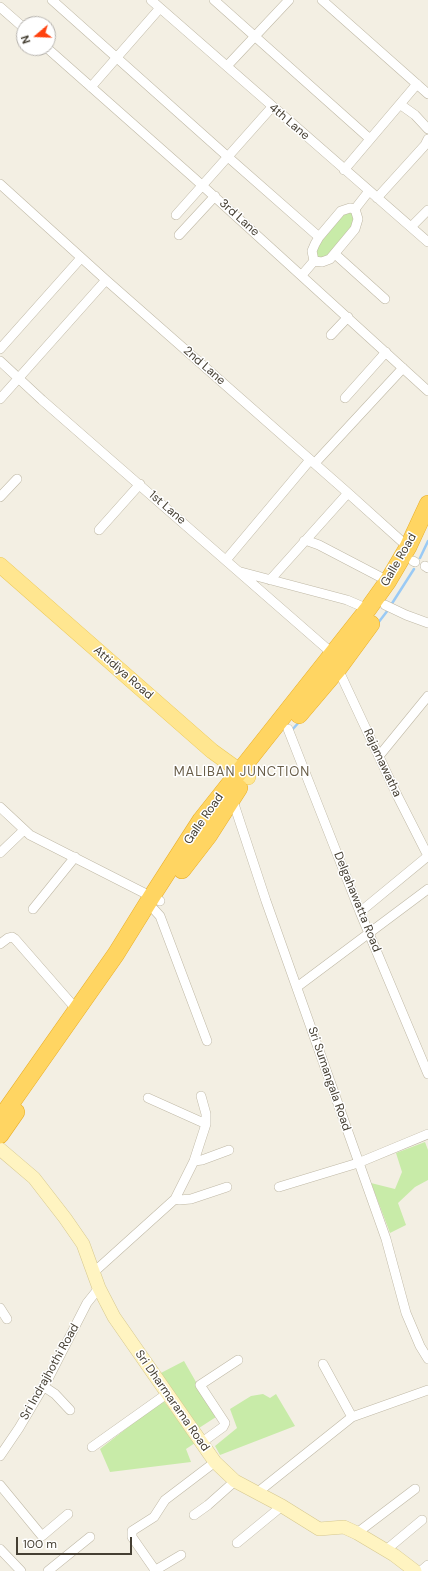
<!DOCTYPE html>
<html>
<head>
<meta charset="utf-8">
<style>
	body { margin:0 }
	#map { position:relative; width:428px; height:1571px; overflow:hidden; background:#f3efe3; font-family:"DM Sans",sans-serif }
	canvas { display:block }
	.north { position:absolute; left:16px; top:16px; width:40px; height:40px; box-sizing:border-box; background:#fff; border:1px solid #b5b2ad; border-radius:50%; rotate:251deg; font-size:11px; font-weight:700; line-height:16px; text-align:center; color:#453f33 }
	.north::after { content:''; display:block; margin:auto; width:14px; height:18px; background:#ff420e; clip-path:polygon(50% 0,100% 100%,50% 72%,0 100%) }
	.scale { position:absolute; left:16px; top:1537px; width:116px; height:18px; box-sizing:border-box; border:2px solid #453f33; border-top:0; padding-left:5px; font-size:12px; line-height:14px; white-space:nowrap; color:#453f33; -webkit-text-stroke:3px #fff; paint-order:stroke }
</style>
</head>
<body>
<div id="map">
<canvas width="428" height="1571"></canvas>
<div class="north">N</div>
<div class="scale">100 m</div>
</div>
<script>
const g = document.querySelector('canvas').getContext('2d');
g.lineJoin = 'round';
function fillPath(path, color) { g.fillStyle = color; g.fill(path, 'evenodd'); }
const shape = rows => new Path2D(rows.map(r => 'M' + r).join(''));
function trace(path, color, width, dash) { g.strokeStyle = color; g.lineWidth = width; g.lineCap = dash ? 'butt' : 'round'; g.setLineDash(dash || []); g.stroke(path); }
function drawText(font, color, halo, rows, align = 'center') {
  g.font = font + ' "DM Sans",sans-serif'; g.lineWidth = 3; g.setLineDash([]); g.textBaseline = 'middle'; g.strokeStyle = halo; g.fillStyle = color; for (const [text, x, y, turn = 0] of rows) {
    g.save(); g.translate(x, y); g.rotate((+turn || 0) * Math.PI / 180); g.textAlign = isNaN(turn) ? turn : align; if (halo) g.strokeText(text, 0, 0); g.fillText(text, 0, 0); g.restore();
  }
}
fillPath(shape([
	[353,211,356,220,329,257,316,259,315,247,340,216],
	[425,1142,428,1150,428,1180,415,1187,398,1203,406,1225,390,1233,371,1183,395,1189,402,1172,396,1153],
	[184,1361,216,1417,199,1428,159,1374],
	[263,1394,270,1398,276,1394,295,1426,220,1455,215,1446,237,1428,230,1409,251,1396],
	[163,1400,195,1443,186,1449,191,1462,110,1472,100,1449]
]), '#c8eba8');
trace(shape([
	[420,558,428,541],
	[391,605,414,569],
	[378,623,388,610],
	[292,730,300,721]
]), '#9acaf5', 2.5);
const street = shape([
	[52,0,228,157,319,237],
	[151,0,428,242],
	[214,0,370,139],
	[322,0,428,94],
	[0,7,24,28],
	[47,48,194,178,428,391],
	[227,66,289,0],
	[91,87,160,8],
	[401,105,415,115,428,129],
	[344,170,417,84],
	[0,184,106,280,348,493,408,547],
	[377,198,425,145,428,139],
	[355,209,369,191],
	[176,215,272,107],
	[411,227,428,210],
	[179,235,215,196],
	[335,254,385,299],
	[314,261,322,262,330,259,355,229,358,219,355,209],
	[314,261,312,251,315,244,319,237,341,211,350,208,355,209],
	[302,275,314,261],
	[331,335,348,317],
	[0,349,81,258],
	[0,361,42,400,333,654],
	[345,398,386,352],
	[0,399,106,280],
	[315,463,403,368],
	[0,497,17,479],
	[99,530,140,484],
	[304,541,308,541,319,545,388,581],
	[226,560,310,460],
	[413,561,415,562],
	[425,566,428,568],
	[241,572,347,600,368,609],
	[270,580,348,493],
	[385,605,406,615,428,623],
	[338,669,397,795,428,856],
	[288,729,360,912,428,1074],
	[379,756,428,696],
	[232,798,266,901,386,1239,406,1313,420,1346,428,1359],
	[0,807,30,835,160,901],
	[0,853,24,830],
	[148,903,160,916,207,1041],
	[33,909,75,857],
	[360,912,428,856],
	[0,944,8,938,12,937,15,939,77,1010],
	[297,987,428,889],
	[148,1098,206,1124,206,1114,201,1096],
	[194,1161,202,1160,229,1150],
	[279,1187,358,1163,428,1134],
	[175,1199,179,1200,191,1199,227,1187],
	[94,1272,175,1199,194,1161,206,1124],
	[0,1308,7,1319],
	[323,1364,352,1417],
	[43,1386,55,1394,70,1410],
	[201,1443,223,1427,225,1423,200,1385,238,1360],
	[92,1447,168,1393],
	[0,1456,19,1428,48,1379,87,1303,99,1288],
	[0,1485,42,1536,68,1514],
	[258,1492,352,1417,428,1390],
	[194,1515,208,1505,235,1481],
	[357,1533,415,1489],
	[237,1543,282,1506],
	[0,1549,21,1571],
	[386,1550,422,1520],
	[155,1570,132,1537,132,1531,154,1517,165,1500,215,1462],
	[48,1571,90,1537],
	[154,1571,181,1555],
	[421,1571,428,1565]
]);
const secondary = shape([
	[0,1149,34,1178,65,1218,83,1244,99,1288,114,1317,215,1462,235,1481,282,1506,319,1529,344,1527,357,1533,394,1555,415,1571]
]);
const primary = shape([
	[0,565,212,751,248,777]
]);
const highway = shape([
	[299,715,338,669,371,624],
	[182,870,209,835,239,788],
	[0,1119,116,954,152,896,201,820,368,609,388,581,408,547,428,504],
	[0,1135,16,1112]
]);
trace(street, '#bfb8a5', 10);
trace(secondary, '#d6c88f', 14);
trace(primary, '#ecc958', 16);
trace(highway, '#e9ae27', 18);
trace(street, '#fff', 9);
trace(secondary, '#fff4c1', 13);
trace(primary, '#ffe690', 15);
trace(highway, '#ffd562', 17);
drawText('12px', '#453f33', '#fff', [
	["4th Lane",289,122,41],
	["3rd Lane",239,218,42],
	["2nd Lane",204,366,41],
	["1st Lane",167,508,41],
	["Galle Road",399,560,-60],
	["Attidiya Road",123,673,41],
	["Rajamawatha",382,763,65],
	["Galle Road",204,819,-55],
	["Delgahawatta Road",357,902,68],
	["Sri Sumangala Road",329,1079,71],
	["Sri Indrajhothi Road",50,1372,-61],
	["Sri Dharmarama Road",172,1401,55]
]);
g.letterSpacing = '1px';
drawText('13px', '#695e49', '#fff', [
	["MALIBAN JUNCTION",242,773]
]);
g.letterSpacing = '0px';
</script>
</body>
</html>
